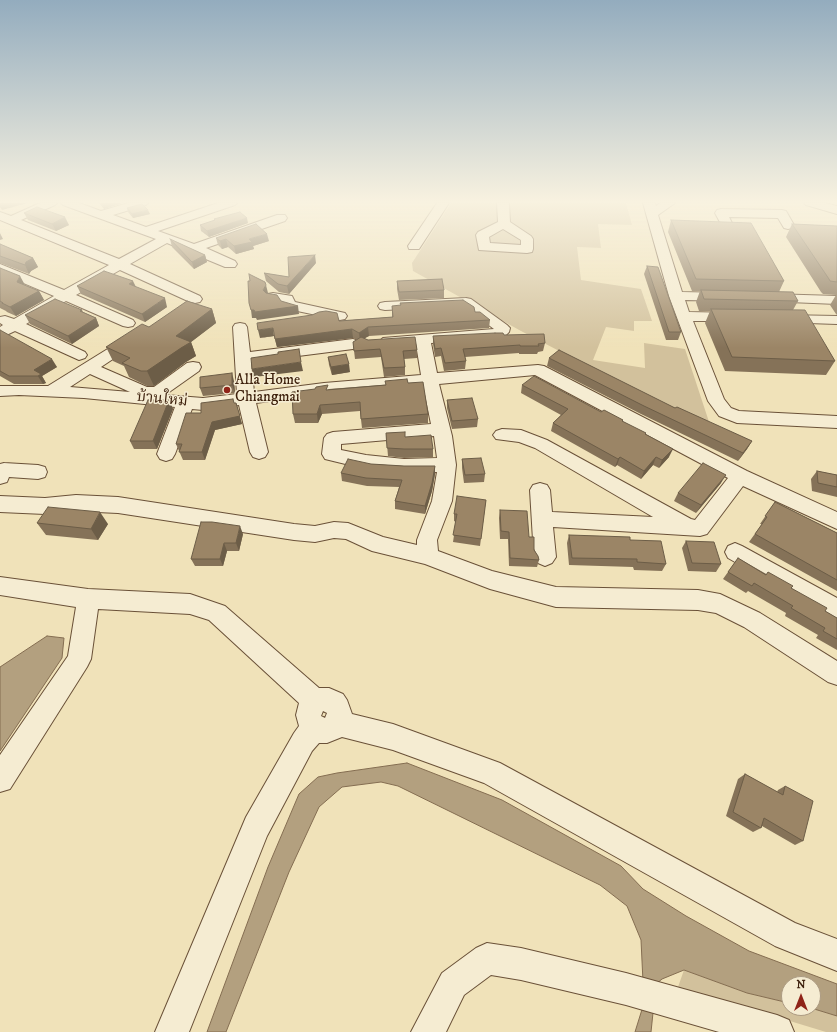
<!DOCTYPE html>
<html>
<head>
<meta charset="utf-8">
<style>
	body { margin:0 }
	#map { position:relative; width:837px; height:1032px; overflow:hidden; background:#f0e2b9; font-family:"IM FELL DW Pica",serif }
	canvas { display:block }
	.north { position:absolute; left:781px; top:976px; width:40px; height:40px; box-sizing:border-box; background:#f5ecd2; border:1px solid #ac9b83; border-radius:50%; rotate:0deg; font-size:11px; font-weight:700; line-height:16px; text-align:center; color:#3e210d }
	.north::after { content:''; display:block; margin:auto; width:14px; height:18px; background:#8f2418; clip-path:polygon(50% 0,100% 100%,50% 72%,0 100%) }
</style>
</head>
<body>
<div id="map">
<canvas width="837" height="1032"></canvas>
<div class="north">N</div>
</div>
<script>
const g = document.querySelector('canvas').getContext('2d');
g.lineJoin = 'round';
function fillPath(path, color) { g.fillStyle = color; g.fill(path, 'evenodd'); }
const shape = rows => new Path2D(rows.map(r => 'M' + r).join(''));
function trace(path, color, width, dash) { g.strokeStyle = color; g.lineWidth = width; g.lineCap = dash ? 'butt' : 'round'; g.setLineDash(dash || []); g.stroke(path); }
function drawText(font, color, halo, rows, align = 'center') {
  g.font = font + ' "IM FELL DW Pica","Noto Serif Thai",serif'; g.lineWidth = 3; g.setLineDash([]); g.textBaseline = 'middle'; g.strokeStyle = halo; g.fillStyle = color; for (const [text, x, y, turn = 0] of rows) {
    g.save(); g.translate(x, y); g.rotate((+turn || 0) * Math.PI / 180); g.textAlign = isNaN(turn) ? turn : align; if (halo) g.strokeText(text, 0, 0); g.fillText(text, 0, 0); g.restore();
  }
}
fillPath(shape([
	[451,203,626,203,632,225,598,224,601,248,577,247,581,280,641,289,652,321,634,321,634,331,606,327,593,360,645,368,644,343,685,349,712,431,521,331,413,271,412,263],
	[684,970,747,993,789,1003,789,1008,811,1008,837,1016,837,1032,826,1032,678,987]
]), '#d2c19c');
const water = shape([
	[47,636,64,638,62,658,0,751,0,667,47,636],
	[407,763,502,800,621,866,643,889,686,916,749,951,837,984,837,1016,811,1008,813,1008,813,984,789,984,789,1003,747,993,684,970,662,979,656,984,651,1032,635,1032,644,1003,641,940,627,906,600,885,398,786,381,782,342,787,319,807,289,872,226,1032,207,1032,268,867,299,794,318,777,337,773,407,763]
]);
fillPath(water, '#b3a07f');
trace(water, '#846d51', 1);
const minor = shape([
	[40,203,57,203,55,205,21,220,119,259,156,239,63,205,61,203,79,203,101,211,128,203,148,203,146,205,113,215,146,227,218,203,237,203,235,205,158,231,194,244,277,215,285,215,287,218,285,221,206,248,235,261,237,264,235,267,225,267,167,243,130,264,200,296,202,299,200,302,195,303,190,302,120,270,76,295,133,320,135,323,133,326,128,327,123,326,66,301,26,324,85,352,87,355,85,358,79,360,15,331,0,338,0,327,3,325,0,323,0,317,5,316,14,319,54,296,0,273,0,264,64,290,109,265,0,220,0,212,11,216,40,203],
	[437,203,449,203,419,249,409,249,408,246,437,203],
	[497,203,509,203,510,222,531,236,533,239,533,249,532,252,527,253,479,250,476,235,478,232,498,222,497,203],
	[503,229,521,240,521,245,490,243,489,237,503,229],
	[643,203,655,203,656,206,660,203,675,203,658,215,682,292,726,293,731,294,733,297,731,300,726,301,685,300,689,312,736,313,741,314,743,317,741,320,736,321,693,321,724,399,731,408,739,411,837,416,837,428,737,423,719,416,708,401,669,296,643,203],
	[804,203,825,203,837,206,837,214,806,205,804,203],
	[721,209,782,210,786,211,794,225,792,228,788,229,784,228,778,218,729,217,732,223,730,226,726,227,722,226,715,213,717,210,721,209],
	[273,293,292,296,295,302,345,313,347,316,345,319,340,320,283,308,280,302,268,300,266,297,268,294,273,293],
	[770,294,837,296,837,304,765,301,763,298,765,295,770,294],
	[466,298,471,299,507,325,510,328,509,332,506,335,495,340,431,343,437,373,538,365,544,366,747,471,837,512,837,529,743,486,707,534,700,536,553,527,556,557,552,563,545,566,538,563,534,557,530,490,533,485,540,483,547,485,550,490,552,512,653,517,535,448,519,442,496,439,493,435,496,431,502,429,521,430,547,440,691,519,695,520,728,478,535,375,439,384,452,436,456,465,452,501,437,540,438,551,492,571,556,587,698,590,720,594,760,613,837,661,837,685,828,682,744,627,716,613,698,610,556,607,490,589,425,564,372,551,346,539,334,538,315,542,294,540,118,513,76,511,45,514,0,512,0,496,45,498,76,495,118,497,294,524,315,526,334,522,348,523,383,537,417,545,417,540,432,501,437,472,404,473,366,469,325,459,322,454,324,438,327,434,333,432,431,424,423,385,324,393,256,403,268,452,265,457,259,459,253,457,250,452,239,405,203,410,192,409,175,454,172,459,166,461,160,459,157,454,175,407,84,398,19,395,0,396,0,386,48,386,127,337,132,335,137,337,140,340,137,343,101,367,147,387,154,387,187,363,193,362,199,363,201,367,199,371,165,395,203,398,237,394,233,327,235,324,240,323,245,324,247,327,250,352,353,339,358,341,361,344,358,347,353,349,251,362,254,392,324,383,421,375,416,344,388,346,383,344,380,341,383,338,494,329,463,306,385,310,380,309,378,306,380,303,385,302,466,298],
	[90,374,130,392,70,387,90,374],
	[434,436,437,458,404,459,366,455,341,450,341,444,434,436],
	[784,315,837,316,837,324,779,322,777,319,779,316,784,315],
	[4,463,38,465,45,467,47,472,45,477,38,479,9,477,7,482,0,484,0,464,4,463],
	[735,543,742,546,837,598,837,619,829,616,728,558,725,552,728,546,735,543],
	[0,577,88,589,190,594,225,606,319,688,329,688,343,694,347,700,352,714,393,724,500,763,795,923,837,939,837,971,775,946,484,783,393,750,342,737,327,743,319,743,312,751,267,836,189,1032,155,1032,246,817,294,733,299,726,296,715,299,703,209,620,190,614,98,609,91,659,87,667,10,789,0,792,0,755,68,656,76,607,0,595,0,577],
	[323,711,327,713,325,718,321,716,323,711],
	[487,943,521,948,626,973,777,1015,789,1020,794,1032,719,1032,626,1005,521,980,491,975,464,995,446,1032,411,1032,442,973,476,948,487,943]
]);
trace(minor, '#6a5138', 2);
fillPath(minor, '#f5ecd2');
fillPath(shape([
	[99,203,122,203,104,209],
	[127,208,150,214,133,218,128,212],
	[24,213,69,225,56,231,28,220],
	[214,219,248,223,209,237,201,231,200,225,214,221],
	[671,220,784,281,779,292,798,301,793,310,835,361,826,375,725,371,705,323,710,311,699,311,696,302,700,291,692,291,668,232],
	[792,224,837,226,837,315,836,314,830,305,836,295,823,294,821,292,786,237],
	[216,238,269,241,253,246,254,249,236,254,228,247,222,249,218,245],
	[170,239,205,255,207,262,194,269,172,247],
	[0,244,33,258,38,267,31,271,29,274,0,263],
	[316,263,289,294,279,292,266,281,264,273,289,277],
	[647,266,681,332,678,340,666,340,644,274],
	[0,268,25,285,39,291,44,300,16,316,7,312,6,311,0,308],
	[397,281,444,290,444,298,399,300,397,289],
	[77,286,167,307,145,322,81,294],
	[392,306,475,312,490,320,489,328,369,336,364,338,368,340,417,350,417,358,404,359,405,367,405,375,384,377,381,357,355,359,353,342,357,340,353,338,277,347,274,336,260,338,339,321,392,317],
	[212,309,216,323,191,342,196,356,186,362,154,386,147,386,129,377,124,366,113,361,106,347,149,327],
	[82,310,83,312,96,318,99,326,72,344,30,324,25,315],
	[0,330,57,367,42,376,46,383,43,384,14,384,0,376],
	[504,335,545,343,543,351,538,352,537,354,519,354,519,353,465,357,466,361,465,369,444,371,441,356,435,357,433,344,433,336],
	[328,357,350,372,332,375,329,365],
	[549,358,675,408,752,441,747,449,738,461,641,414,547,366],
	[234,381,235,393,203,396,200,388],
	[408,383,428,414,428,423,362,428,360,411,322,414,318,423,295,423,293,414,329,389],
	[522,385,623,420,622,421,646,435,669,457,659,468,653,465,641,479,617,465,615,467,551,431,553,423,561,415,521,393],
	[169,400,173,409,157,449,134,449,130,441],
	[447,400,478,419,477,427,452,429,447,408],
	[236,403,242,424,215,430,205,460,183,460,176,444,201,413],
	[386,433,405,437,433,449,433,457,404,458,388,456],
	[462,459,485,474,484,482,464,483,462,468],
	[371,464,404,466,435,466,435,474,432,491,425,514,395,509,395,501,399,487,367,486,342,481,341,473],
	[817,471,837,475,837,497,812,491,811,479],
	[721,483,696,513,674,501,678,493],
	[486,500,480,546,453,542,456,522,454,521,454,514],
	[775,502,837,533,837,591,749,542,762,524,760,524],
	[500,510,529,537,539,560,537,567,509,566,508,539,500,539,499,518],
	[37,523,108,524,98,540,46,535],
	[243,534,239,551,227,551,223,566,195,566,191,559],
	[569,535,630,540,666,564,662,571,634,570,633,567,569,565,567,543],
	[686,541,721,564,716,572,688,571,682,548],
	[738,558,791,588,825,611,837,618,837,650,816,638,818,635,785,616,786,613,748,591,746,593,723,579],
	[745,774,777,792,778,790,785,786,803,841,795,845,762,826,761,828,753,832,726,816,738,779]
]), '#857258');
fillPath(shape([
	[0,203,28,203,2,210,0,207],
	[102,203,122,203,104,209],
	[148,210,150,214,133,218,132,214],
	[65,217,69,225,56,231,52,224],
	[247,218,248,223,209,237,207,231],
	[0,233,3,239,0,240],
	[267,234,269,241,253,246,254,249,236,254,234,246,249,239],
	[226,239,228,247,222,249,220,241],
	[205,255,207,262,194,269,192,262],
	[315,255,316,263,289,294,287,286],
	[33,258,38,267,31,271,29,274,25,265,26,262],
	[20,276,25,285,17,282],
	[133,281,137,289,129,284],
	[266,285,268,293,265,298,263,290],
	[39,291,44,300,16,316,10,307],
	[165,298,167,307,145,322,142,314],
	[298,306,299,314,257,320,256,318,252,318,251,310],
	[212,309,216,323,191,342,196,356,186,362,154,386,147,371,176,336],
	[96,318,99,326,72,344,68,336],
	[368,327,369,336,360,341,359,333],
	[273,328,274,336,260,338,258,330],
	[352,329,353,338,277,347,275,339],
	[52,359,57,367,42,376,46,383,43,384,34,370],
	[301,362,303,371,254,377,252,369],
	[349,364,350,372,332,375,331,367],
	[232,373,234,381,235,393,232,385],
	[169,400,173,409,157,449,153,441],
	[236,403,242,424,215,430,205,460,202,452,212,422],
	[320,405,322,414,318,423,317,414],
	[752,441,747,449,738,461,743,453],
	[673,449,669,457,659,468,662,460],
	[620,457,617,465,615,467,618,459],
	[656,457,653,465,641,479,644,471],
	[435,466,435,474,432,491,425,514,425,506],
	[726,475,721,483,696,513,701,505],
	[100,512,108,524,98,540,91,529],
	[240,526,243,534,239,551,236,543],
	[224,543,227,551,223,566,220,559]
]), '#6c5d47');
const building = shape([
	[142,204,148,210,132,214,127,208,142,204],
	[37,207,65,217,52,224,24,213,37,207],
	[240,212,247,218,207,231,200,225,215,220,214,219,240,212],
	[671,220,751,223,784,281,696,279,671,220],
	[256,224,267,234,249,239,252,242,234,246,226,239,220,241,216,238,256,224],
	[792,224,837,226,837,282,830,281,829,279,792,224],
	[170,239,205,255,192,262,170,239],
	[0,244,33,258,26,262,25,265,0,256,0,244],
	[315,255,287,286,278,284,264,273,289,277,288,257,315,255],
	[647,266,658,267,681,332,669,332,647,266],
	[0,268,20,276,17,282,39,291,10,307,2,303,3,303,0,301,0,268],
	[104,271,133,281,129,284,165,298,142,314,77,286,104,271],
	[249,274,265,282,266,285,263,290,266,293,277,295,281,301,298,306,255,312,254,310,251,310,249,303,248,281,250,281,249,274],
	[442,279,444,290,399,292,397,281,442,279],
	[701,290,793,292,798,301,704,299,701,290],
	[55,299,82,310,80,311,96,318,68,336,25,315,55,299],
	[463,300,474,307,475,312,480,312,490,320,368,327,359,333,352,329,275,339,273,328,258,330,257,323,312,315,319,312,326,311,337,313,339,321,393,317,392,306,401,305,400,303,463,300],
	[187,301,212,309,176,336,191,342,181,348,147,371,141,371,122,363,130,358,106,347,142,324,149,327,187,301],
	[711,309,805,310,835,361,732,357,711,309],
	[0,330,52,359,34,370,41,374,38,376,9,376,0,371,0,330],
	[495,333,503,333,504,335,544,334,545,343,538,344,539,346,520,346,520,345,463,349,466,361,445,363,441,348,435,349,433,336,495,333],
	[361,337,368,340,415,337,417,350,403,351,405,367,384,368,380,349,354,351,353,342,361,337],
	[299,349,301,362,252,369,251,358,278,354,278,352,299,349],
	[559,350,675,408,677,407,752,441,743,453,644,406,549,358,559,350],
	[346,354,349,364,331,367,328,357,346,354],
	[232,373,232,385,200,388,200,377,232,373],
	[534,376,601,412,604,410,623,420,622,421,646,433,645,434,673,449,662,460,656,457,644,471,620,457,618,459,553,423,568,409,522,385,534,376],
	[407,379,408,383,423,382,428,414,361,419,360,402,320,405,317,414,293,414,292,392,315,389,316,387,328,385,326,390,386,385,385,381,407,379],
	[472,398,478,419,452,421,447,400,472,398],
	[233,399,234,403,236,403,240,416,212,422,202,452,179,452,182,444,176,444,186,413,201,413,201,403,233,399],
	[148,400,169,400,153,441,130,441,148,400],
	[405,432,405,437,431,435,433,449,404,449,387,448,386,433,405,432],
	[481,458,485,474,465,475,462,459,481,458],
	[348,459,371,464,404,466,435,466,432,483,425,506,395,501,402,480,366,478,341,473,348,459],
	[703,463,726,475,701,505,678,493,703,463],
	[817,471,837,475,837,487,818,483,817,471],
	[457,496,486,500,481,539,453,535,457,514,454,514,457,496],
	[775,502,837,533,837,580,755,534,767,517,765,516,775,502],
	[48,507,100,512,91,529,37,523,48,507],
	[500,510,527,511,529,537,534,537,534,550,538,556,539,560,510,558,509,532,501,531,500,510],
	[201,522,212,522,240,526,236,543,224,543,220,559,191,559,201,522],
	[569,535,630,537,630,540,661,541,666,564,637,562,637,559,572,558,569,535],
	[686,541,714,542,721,564,692,563,686,541],
	[738,558,766,575,768,572,793,586,791,588,827,608,825,611,837,618,837,639,823,631,825,628,791,608,793,606,754,583,752,586,728,572,738,558],
	[745,774,783,795,785,786,813,801,803,841,764,818,761,828,733,812,745,774]
]);
fillPath(building, '#9b8566');
trace(building, '#6c5d47', 1);
const sky = g.createLinearGradient(0, 0, 0, 348);
sky.addColorStop(0, '#93acbe');
sky.addColorStop(0.58, '#f8f2e0');
sky.addColorStop(1, '#f8f2e000');
g.fillStyle = sky;
g.fillRect(0, 0, 837, 348);
for (const [x, y, r, color] of [
	[227,390,4,"#8f2418"]
]) { const dot = new Path2D(); dot.arc(x, y, r, 0, 2 * Math.PI); g.fillStyle = color; g.fill(dot); trace(dot, '#f5ecd2', 1.5); }
drawText('15px', '#3e210d', '#f5ecd2', [
	["Alla Home",235,381],
	["Chiangmai",235,398]
], 'left');
drawText('15px', '#3e210d', '#f5ecd2', [
	["บ้านใหม่",162,400,6]
]);
</script>
</body>
</html>
